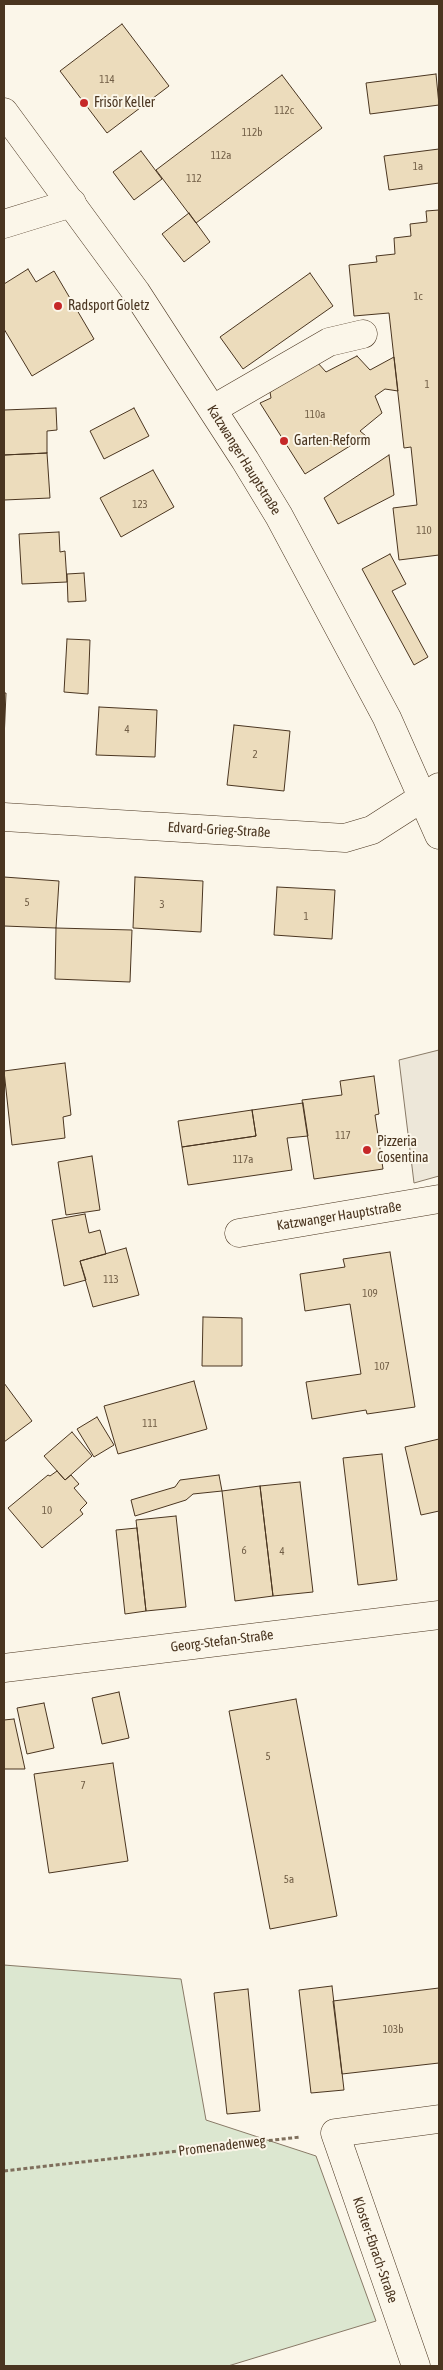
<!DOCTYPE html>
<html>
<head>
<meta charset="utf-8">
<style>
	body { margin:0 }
	#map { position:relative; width:443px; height:2370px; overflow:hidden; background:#fbf6e9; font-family:"Asap Condensed",sans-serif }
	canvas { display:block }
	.frame { position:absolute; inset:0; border:5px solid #4a3520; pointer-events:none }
</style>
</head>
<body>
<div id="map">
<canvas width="443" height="2370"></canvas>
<div class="frame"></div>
</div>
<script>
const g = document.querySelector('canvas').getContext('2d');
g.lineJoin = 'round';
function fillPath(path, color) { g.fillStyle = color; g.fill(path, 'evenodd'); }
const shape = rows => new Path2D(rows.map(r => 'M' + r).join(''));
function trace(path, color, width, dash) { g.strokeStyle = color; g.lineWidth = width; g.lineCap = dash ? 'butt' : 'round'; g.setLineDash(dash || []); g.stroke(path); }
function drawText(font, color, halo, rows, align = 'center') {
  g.font = font + ' "Asap Condensed",sans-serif'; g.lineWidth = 4; g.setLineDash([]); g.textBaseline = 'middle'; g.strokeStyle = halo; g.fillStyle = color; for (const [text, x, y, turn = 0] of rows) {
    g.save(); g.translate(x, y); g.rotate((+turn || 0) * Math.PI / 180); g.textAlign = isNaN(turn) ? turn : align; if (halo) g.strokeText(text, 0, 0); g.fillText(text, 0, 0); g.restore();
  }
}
const green = shape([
	[4,1965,181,1979,206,2120,316,2156,376,2321,228,2366,4,2366,4,1965]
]);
fillPath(green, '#dce7d0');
trace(green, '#887966', 1);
const parking = shape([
	[439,1050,439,1176,414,1183,399,1060,439,1050]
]);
fillPath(parking, '#ede7d9');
trace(parking, '#887966', 1);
const building = shape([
	[122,24,169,86,107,133,60,71,122,24],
	[436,74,439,105,370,114,366,83,436,74],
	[282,75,322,128,196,223,156,170,282,75],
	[439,149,439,183,389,190,384,156,439,149],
	[141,151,162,179,134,200,113,172,141,151],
	[439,210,439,555,399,560,393,508,417,505,411,447,404,448,389,313,354,316,349,265,377,262,376,256,395,254,394,238,411,236,410,224,427,222,426,211,439,210],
	[189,213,210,242,184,262,162,234,189,213],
	[28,269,36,282,54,271,94,339,32,376,4,329,4,284,28,269],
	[310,273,333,306,243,369,220,337,310,273],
	[357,356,370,370,394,357,398,391,385,389,375,396,382,413,360,431,366,436,305,474,260,403,271,398,270,392,317,362,326,372,357,356],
	[56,408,57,430,47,431,47,453,4,455,4,410,56,408],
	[134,408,149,436,104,459,90,431,134,408],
	[47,453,50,498,4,500,4,455,47,453],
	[389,455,394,495,338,524,324,498,389,455],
	[153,470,174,507,121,537,100,498,153,470],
	[59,532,60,552,65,551,67,582,22,584,19,534,59,532],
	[390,554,406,584,392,591,428,657,414,665,362,569,390,554],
	[84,573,86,601,68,602,67,574,84,573],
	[67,639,90,640,88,694,64,692,67,639],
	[4,693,6,693,4,740,4,693],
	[99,707,157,710,155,757,96,755,99,707],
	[234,725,290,731,284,791,227,785,234,725],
	[4,877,59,881,56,928,4,926,4,877],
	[135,877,203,881,201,932,133,928,135,877],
	[277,887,335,890,332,939,274,935,277,887],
	[56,928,132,930,130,982,55,979,56,928],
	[65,1063,71,1115,63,1117,65,1138,12,1145,4,1071,65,1063],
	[374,1076,379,1114,375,1115,383,1169,314,1179,302,1100,342,1095,340,1081,374,1076],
	[303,1103,308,1136,287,1138,292,1170,188,1185,182,1147,256,1136,252,1110,303,1103],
	[252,1110,256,1136,182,1147,178,1121,252,1110],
	[92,1156,100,1210,66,1215,58,1162,92,1156],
	[85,1214,89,1233,100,1230,106,1254,80,1261,86,1280,64,1286,52,1220,85,1214],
	[126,1248,139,1295,93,1307,80,1261,126,1248],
	[390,1252,415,1407,367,1414,366,1410,312,1419,306,1382,361,1374,350,1304,305,1311,300,1274,345,1267,343,1259,390,1252],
	[203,1317,242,1318,242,1366,202,1366,203,1317],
	[194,1381,207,1429,118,1454,104,1406,194,1381],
	[4,1383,32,1421,4,1442,4,1383],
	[97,1417,114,1445,94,1457,77,1429,97,1417],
	[72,1432,92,1456,65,1480,44,1456,72,1432],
	[439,1439,439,1511,421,1515,405,1447,439,1439],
	[382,1454,397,1580,358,1585,343,1458,382,1454],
	[57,1471,65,1480,71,1475,79,1484,74,1488,87,1503,80,1510,83,1514,42,1548,8,1508,48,1475,50,1476,57,1471],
	[219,1475,222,1491,193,1494,186,1500,135,1516,131,1500,175,1487,180,1480,219,1475],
	[300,1482,313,1592,273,1596,260,1486,300,1482],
	[260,1486,273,1596,235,1601,222,1491,260,1486],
	[176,1516,186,1607,146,1611,136,1520,176,1516],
	[137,1528,146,1611,125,1614,116,1530,137,1528],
	[119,1692,129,1738,102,1744,92,1698,119,1692],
	[296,1699,337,1916,270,1929,229,1711,296,1699],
	[44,1703,54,1748,27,1754,17,1708,44,1703],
	[14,1719,25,1769,4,1769,4,1720,14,1719],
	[113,1763,128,1861,49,1873,34,1774,113,1763],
	[332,1986,344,2090,311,2093,299,1990,332,1986],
	[439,1988,439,2063,342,2074,333,2001,439,1988],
	[248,1989,260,2111,227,2114,214,1993,248,1989]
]);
fillPath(building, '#ecdcbc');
trace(building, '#4a3520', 1);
const minor = shape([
	[4,224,72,203],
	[213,409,329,342,363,334],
	[4,817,345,838,372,830,439,787],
	[239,1233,439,1199],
	[4,1668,439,1615],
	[416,2366,335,2133,439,2119]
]);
const major = shape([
	[4,112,136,292,245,460,279,516,387,718,439,835]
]);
trace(minor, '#4a3520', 29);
trace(major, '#4a3520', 29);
trace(shape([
	[4,2171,300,2137]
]), '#7f6f5c', 3, [4, 2.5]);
trace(minor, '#fbf6e9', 28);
trace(major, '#fbf6e9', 28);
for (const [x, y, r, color] of [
	[84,103,5,"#c62828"],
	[58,306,5,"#c62828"],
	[284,441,5,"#c62828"],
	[367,1150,5,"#c62828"]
]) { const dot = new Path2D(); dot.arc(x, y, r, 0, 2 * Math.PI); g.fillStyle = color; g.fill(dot); trace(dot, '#fbf6e9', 2); }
drawText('11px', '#725f47', null, [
	["114",107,80],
	["112c",284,111],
	["112b",252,133],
	["112a",221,156],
	["1a",418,167],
	["112",194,179],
	["1c",418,297],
	["1",427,385],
	["110a",315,415],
	["123",140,505],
	["110",424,531],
	["4",127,730],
	["2",255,755],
	["5",27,903],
	["3",162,905],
	["1",306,917],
	["117",343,1136],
	["117a",243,1160],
	["113",111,1280],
	["109",370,1294],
	["107",382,1367],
	["111",150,1424],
	["10",47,1511],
	["6",244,1551],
	["4",282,1552],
	["5",268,1757],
	["7",83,1786],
	["5a",289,1880],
	["103b",393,2030]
]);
drawText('14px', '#4a3520', '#fbf6e9', [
	["Frisör Keller",94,103],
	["Radsport Goletz",68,306],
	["Garten-Reform",294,441],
	["Pizzeria",377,1142],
	["Cosentina",377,1158]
], 'left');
drawText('14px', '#4a3520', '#fbf6e9', [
	["Katzwanger Hauptstraße",244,460,58],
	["Edvard-Grieg-Straße",219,830,3],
	["Katzwanger Hauptstraße",339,1216,-9],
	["Georg-Stefan-Straße",222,1641,-7],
	["Promenadenweg",222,2146,-7],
	["Kloster-Ebrach-Straße",375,2250,71]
]);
</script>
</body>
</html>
